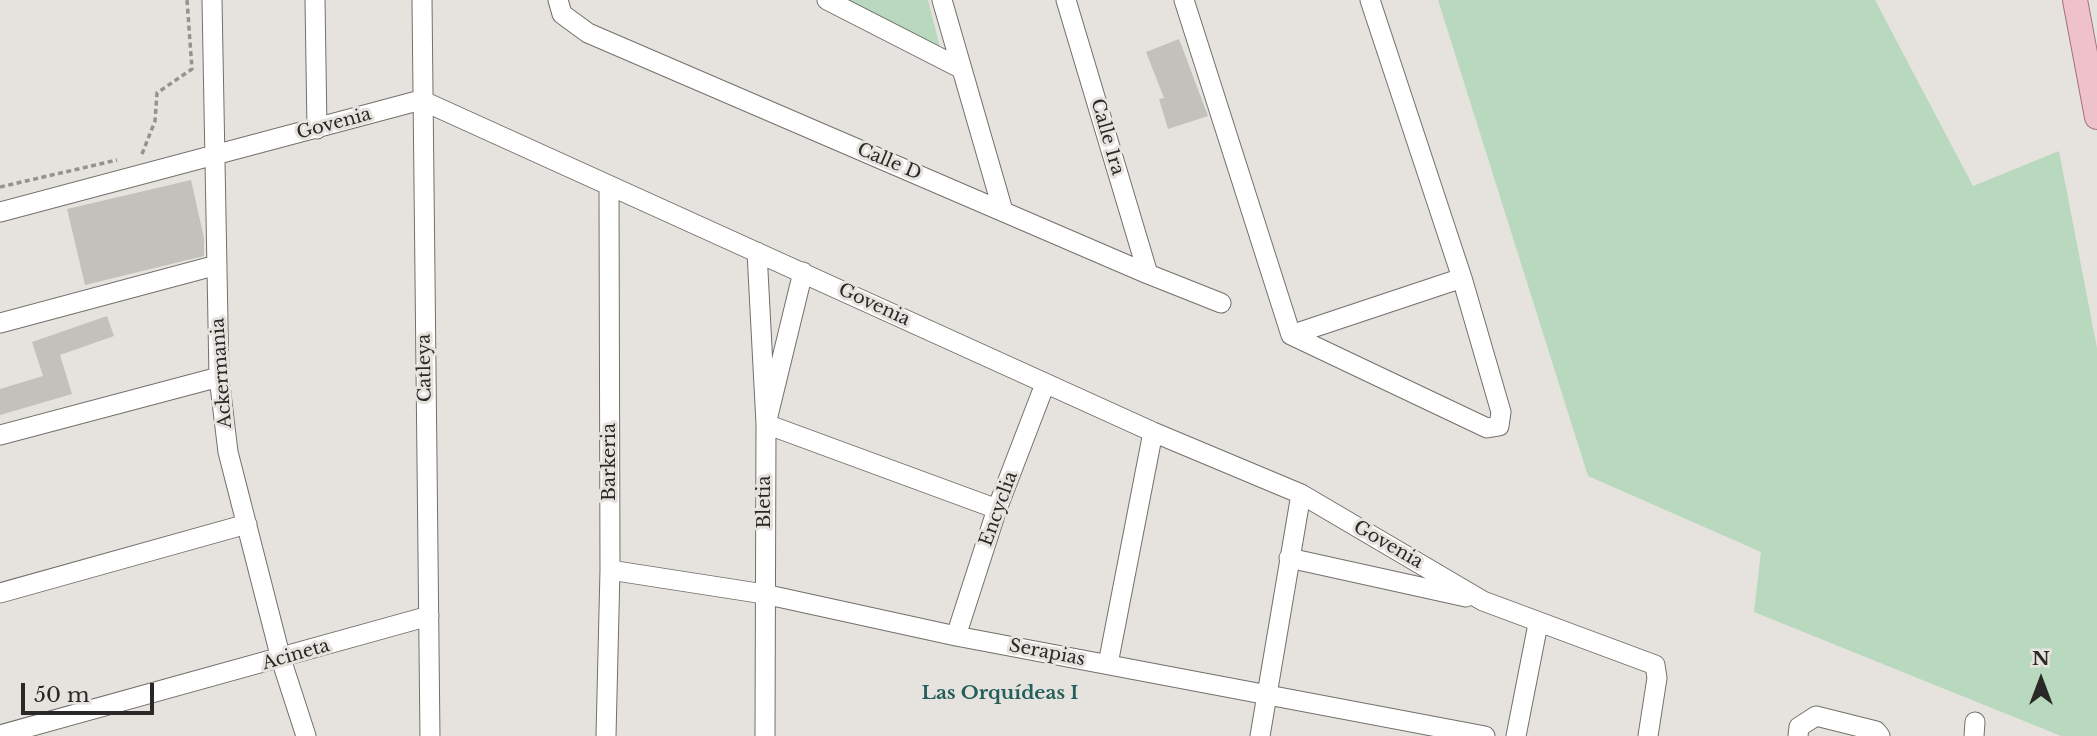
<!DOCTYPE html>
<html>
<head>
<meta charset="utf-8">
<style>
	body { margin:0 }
	#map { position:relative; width:2097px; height:736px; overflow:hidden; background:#e6e3de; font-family:"Libre Baskerville",serif }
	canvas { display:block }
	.north { position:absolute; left:2006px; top:645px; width:70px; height:70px; -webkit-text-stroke:5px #e6e3de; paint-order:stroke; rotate:0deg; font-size:19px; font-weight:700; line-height:28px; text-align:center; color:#2a2927 }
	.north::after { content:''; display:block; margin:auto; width:24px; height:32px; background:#2a2927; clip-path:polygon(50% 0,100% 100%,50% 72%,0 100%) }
	.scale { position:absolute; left:21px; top:683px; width:133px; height:32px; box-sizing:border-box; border:4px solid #2a2927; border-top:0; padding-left:9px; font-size:21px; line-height:24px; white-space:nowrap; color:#2a2927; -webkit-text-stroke:5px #e6e3de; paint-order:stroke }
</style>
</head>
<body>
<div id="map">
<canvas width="2097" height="736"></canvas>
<div class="north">N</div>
<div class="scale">50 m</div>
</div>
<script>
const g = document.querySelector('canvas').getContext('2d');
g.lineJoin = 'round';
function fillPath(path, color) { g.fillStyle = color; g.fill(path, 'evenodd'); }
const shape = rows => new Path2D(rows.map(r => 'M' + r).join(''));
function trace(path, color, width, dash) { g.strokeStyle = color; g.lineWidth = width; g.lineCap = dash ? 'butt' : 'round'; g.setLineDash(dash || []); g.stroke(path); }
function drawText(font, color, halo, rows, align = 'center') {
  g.font = font + ' "Libre Baskerville",serif'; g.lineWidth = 6; g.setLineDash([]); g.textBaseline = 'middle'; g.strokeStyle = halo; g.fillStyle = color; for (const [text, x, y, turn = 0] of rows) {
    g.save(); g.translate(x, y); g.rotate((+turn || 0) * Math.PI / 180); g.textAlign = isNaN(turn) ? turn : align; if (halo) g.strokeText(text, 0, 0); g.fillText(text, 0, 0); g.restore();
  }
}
fillPath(shape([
	[835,0,928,0,940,47],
	[1438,0,1875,0,1973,186,2059,151,2097,348,2097,736,2061,736,1754,612,1761,552,1588,476]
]), '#b9d9bf');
fillPath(shape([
	[1179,39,1208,116,1168,129,1159,99,1164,98,1146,52],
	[191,180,204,238,204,256,85,285,67,209],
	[107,316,114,336,60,355,72,394,0,415,0,389,43,376,32,342]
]), '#c3c1bb');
const minor = shape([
	[212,0,219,377,228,452,281,659,306,736],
	[315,0,317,129],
	[422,0,430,736],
	[558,0,562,14,588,33,1148,274,1221,303],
	[827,0,962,69],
	[942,0,1003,211],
	[1066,0,1148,274],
	[1184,0,1291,335,1487,428,1499,426,1501,412,1462,278,1370,0],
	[0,212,421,100,1153,432,1301,494,1483,601,1655,665,1657,678,1648,736],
	[757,252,766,424,997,509],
	[0,323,217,265],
	[1291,335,1462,278],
	[0,435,219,377],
	[1289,558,1466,597],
	[610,570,764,594,956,636,1485,736],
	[0,593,247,524],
	[956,636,997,509,1045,384],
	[1108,664,1153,432],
	[0,735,429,616],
	[606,736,610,570,609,188],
	[765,736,766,424,803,272],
	[1260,736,1301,494],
	[1516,736,1538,624],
	[1798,736,1799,727,1816,716,1876,731,1880,736],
	[1974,736,1975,722]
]);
const major = shape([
	[2075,0,2097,117]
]);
trace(minor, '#72706b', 21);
trace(major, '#a4727c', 26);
trace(shape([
	[142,154,155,121,157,93,192,69,187,0],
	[0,187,117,160]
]), '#95938f', 3.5, [5, 3.5]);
trace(minor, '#fff', 19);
trace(major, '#efc2cb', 24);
drawText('18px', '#2a2927', '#e6e3de', [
	["Govenia",334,124,-15],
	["Calle 1ra",1107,137,74],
	["Calle D",889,162,23],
	["Govenia",874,305,25],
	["Catleya",425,368,-91],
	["Ackermania",222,373,-94],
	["Barkeria",610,462,-90],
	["Bletia",765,502,-90],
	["Encyclia",999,509,-70],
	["Govenia",1388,545,30],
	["Serapias",1047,653,11],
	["Acineta",296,655,-16]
]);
drawText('bold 19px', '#255f5b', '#e6e3de', [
	["Las Orquídeas I",1000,694]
]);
</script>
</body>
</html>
